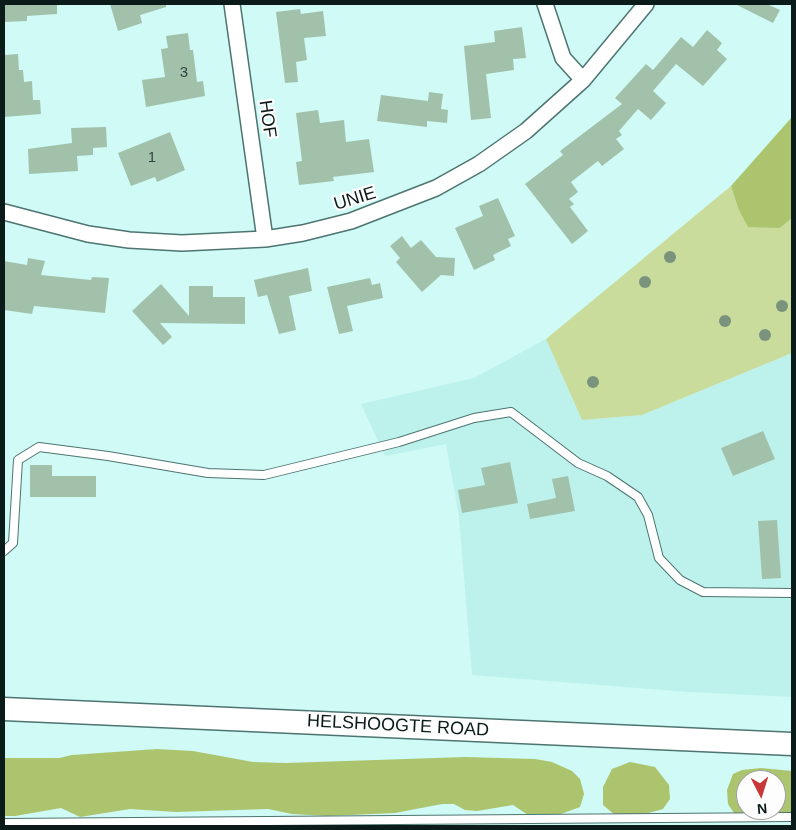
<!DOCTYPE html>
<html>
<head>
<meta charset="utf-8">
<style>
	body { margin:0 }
	#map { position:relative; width:796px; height:830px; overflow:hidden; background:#cffaf5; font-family:Helvetica,sans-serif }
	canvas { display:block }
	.frame { position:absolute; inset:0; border:5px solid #0a1b19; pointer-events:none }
	.north { position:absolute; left:736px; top:770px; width:50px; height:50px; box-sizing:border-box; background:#fdfdfd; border:1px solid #9ca3a2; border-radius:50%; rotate:175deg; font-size:14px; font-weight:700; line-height:20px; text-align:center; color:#0a1b19 }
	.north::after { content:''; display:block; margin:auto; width:18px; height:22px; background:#c73839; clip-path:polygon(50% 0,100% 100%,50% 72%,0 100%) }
</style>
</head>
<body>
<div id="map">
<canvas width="796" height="830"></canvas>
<div class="frame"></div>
<div class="north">N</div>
</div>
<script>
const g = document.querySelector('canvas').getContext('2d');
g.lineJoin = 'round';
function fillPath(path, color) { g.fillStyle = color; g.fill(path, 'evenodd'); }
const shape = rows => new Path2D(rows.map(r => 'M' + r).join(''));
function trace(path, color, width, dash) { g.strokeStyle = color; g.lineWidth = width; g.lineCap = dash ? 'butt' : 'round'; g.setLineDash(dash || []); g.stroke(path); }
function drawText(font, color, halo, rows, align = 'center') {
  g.font = font + ' Helvetica,sans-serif'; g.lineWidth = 4.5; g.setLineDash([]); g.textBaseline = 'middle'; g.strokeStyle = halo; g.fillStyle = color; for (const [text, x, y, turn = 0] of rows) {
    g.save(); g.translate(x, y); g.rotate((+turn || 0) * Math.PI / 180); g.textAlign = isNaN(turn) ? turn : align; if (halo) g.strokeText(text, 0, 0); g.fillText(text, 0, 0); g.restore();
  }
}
fillPath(shape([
	[546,339,582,420,642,415,792,353,792,697,689,692,472,675,459,516,446,444,385,456,361,404,474,378]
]), '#bcf2eb');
fillPath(shape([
	[731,186,738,208,780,228,792,218,792,353,642,415,582,420,546,339]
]), '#c9dc9b');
fillPath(shape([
	[792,117,792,218,780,228,748,227,738,208,731,186],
	[157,749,193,751,253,762,286,763,465,757,535,759,552,762,572,771,580,779,584,794,580,807,558,815,542,817,528,815,513,805,477,811,465,810,454,804,442,804,395,813,327,816,292,814,268,809,176,812,130,809,80,817,61,808,15,816,4,816,4,758,59,758,72,755],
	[630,762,655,767,669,785,670,799,663,809,634,817,615,815,603,805,603,787,612,769],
	[761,768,792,771,792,815,743,816,734,813,728,804,727,790,733,774,742,770],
	[746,780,776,780,776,810,746,810]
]), '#acc46e');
fillPath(shape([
	[4,4,57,4,57,14,27,16,27,21,4,22],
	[110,4,166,4,166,7,140,15,142,23,118,31],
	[735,4,767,4,780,10,773,23],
	[300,9,301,14,323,11,326,36,304,38,307,60,296,62,298,82,285,83,276,12],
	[522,27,526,58,513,59,514,70,486,74,491,118,471,120,464,46,495,42,494,31],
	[707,30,722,43,717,50,727,59,703,86,676,64,653,91,666,103,651,120,638,109,619,131,622,135,616,139,624,149,602,166,598,161,571,182,578,192,569,199,574,204,570,207,588,231,572,244,525,184,563,155,560,151,622,104,615,98,646,64,653,70,681,37,693,47],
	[188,33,190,50,193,50,197,82,203,81,205,96,146,107,142,80,165,77,161,49,168,48,166,36],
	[18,54,19,70,23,70,24,82,32,81,33,100,40,100,41,114,4,117,4,55],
	[429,92,443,94,441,109,448,110,447,123,427,121,427,127,377,121,381,95,428,101],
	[318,110,320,123,344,120,346,142,369,139,374,172,333,177,334,181,299,185,296,162,302,161,296,113],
	[106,127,107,147,93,148,93,155,77,156,78,171,29,174,28,149,72,143,71,128],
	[170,132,185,170,157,182,155,177,131,186,118,153],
	[498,198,515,236,508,239,511,246,493,255,495,260,474,270,455,228,483,216,479,206],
	[402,236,411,248,421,240,436,257,455,258,454,276,441,275,422,292,396,262,400,258,390,246],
	[28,258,45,261,41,275,91,280,92,277,109,278,105,313,34,306,32,314,4,310,4,261,27,265],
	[308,268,312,291,289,296,296,330,279,334,267,295,258,297,254,280],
	[370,278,372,285,380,283,383,298,347,306,353,331,339,334,327,287],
	[161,284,189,316,189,286,213,286,213,297,245,297,245,324,160,323,172,337,163,345,132,311],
	[763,431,775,459,733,476,721,448],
	[510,462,518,503,462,513,458,490,485,485,481,468],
	[30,465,52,465,52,476,96,476,96,497,30,497],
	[568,476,575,511,530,519,527,504,556,498,552,479],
	[777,520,781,578,762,579,758,521]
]), '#a2c1ab');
const lane = shape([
	[4,551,13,543,18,460,39,447,108,456,208,473,264,475,399,442,474,418,511,412,578,463,607,476,638,497,648,515,659,558,680,580,703,592,792,593],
	[4,823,792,817]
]);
const street = shape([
	[232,4,265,239],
	[545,4,563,58,583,80],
	[4,212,88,234,129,240,182,243,265,239,303,233,351,221,436,188,479,164,526,131,583,80,646,4]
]);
const secondary = shape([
	[4,709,792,744]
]);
trace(lane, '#4d7470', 10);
trace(street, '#4d7470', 18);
trace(secondary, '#4d7470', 25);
trace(lane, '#fff', 8);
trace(street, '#fff', 15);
trace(secondary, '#fff', 22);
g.fillStyle = '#7a937c';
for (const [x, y] of [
	[670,257],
	[645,282],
	[782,306],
	[725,321],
	[765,335],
	[593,382]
]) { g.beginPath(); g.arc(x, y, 6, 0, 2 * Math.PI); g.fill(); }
drawText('15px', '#30443e', null, [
	["3",184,73],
	["1",152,158]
]);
drawText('18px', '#0a1b19', '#fdfdfd', [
	["HOF",267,119,82],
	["UNIE",355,199,-17],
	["HELSHOOGTE ROAD",398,726,3]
]);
</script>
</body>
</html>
